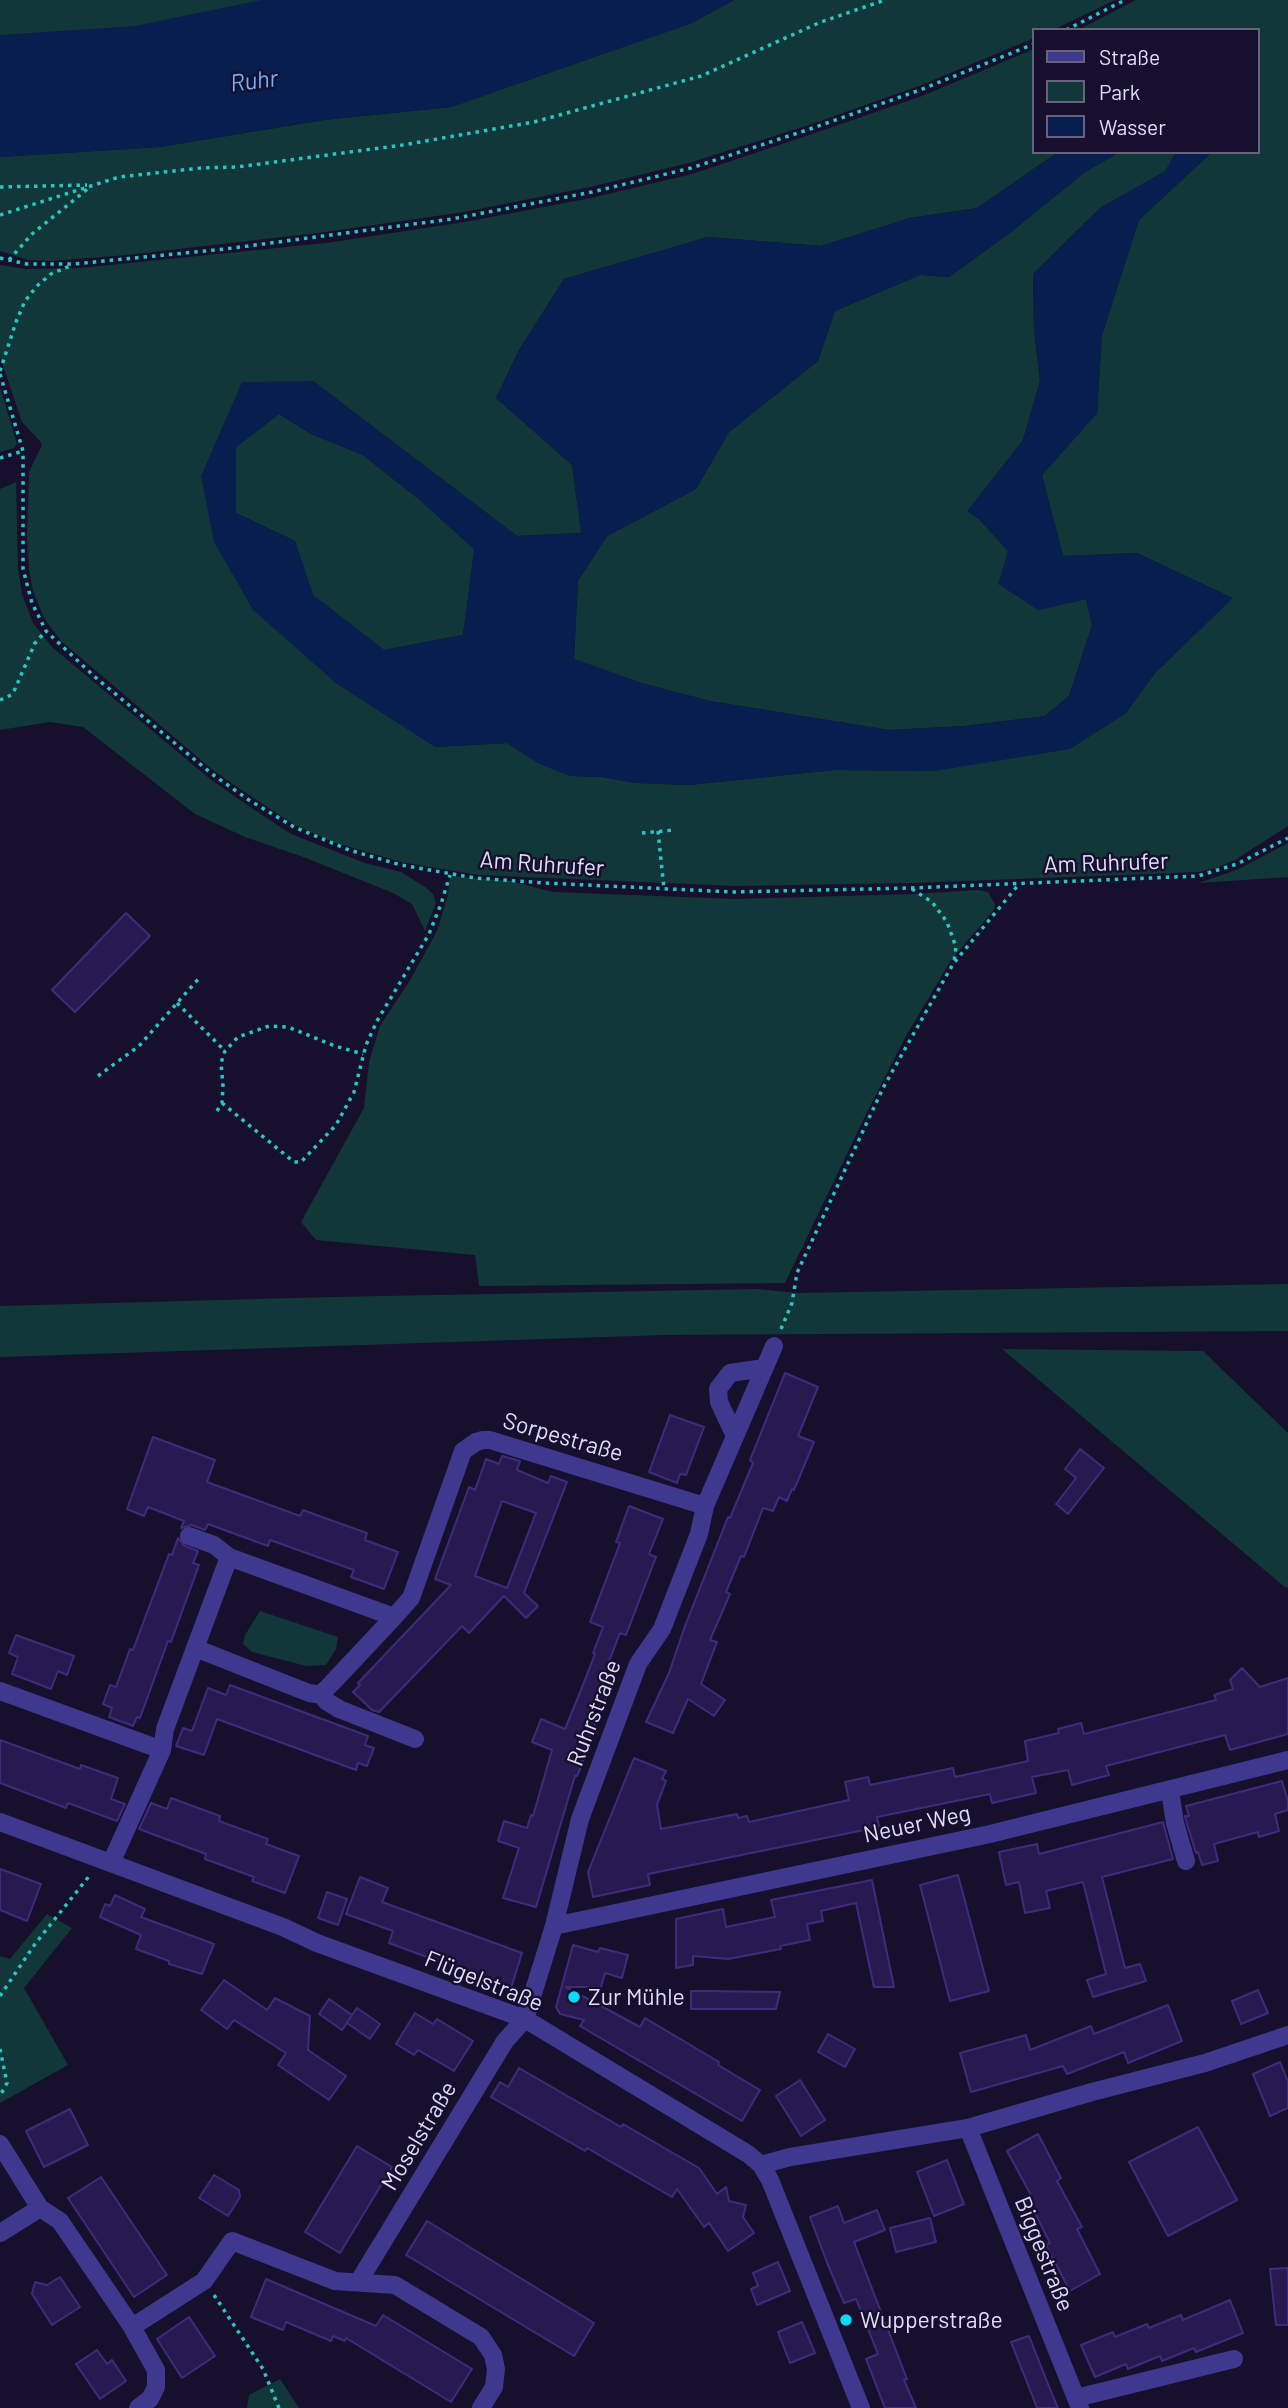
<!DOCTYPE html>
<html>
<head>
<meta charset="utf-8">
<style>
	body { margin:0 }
	#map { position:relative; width:1288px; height:2408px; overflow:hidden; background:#16102d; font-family:Barlow,sans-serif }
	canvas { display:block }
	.legend { position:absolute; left:1032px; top:28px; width:228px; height:126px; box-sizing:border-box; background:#16102d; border:2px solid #686281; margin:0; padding:9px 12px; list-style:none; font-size:21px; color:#e2dcff }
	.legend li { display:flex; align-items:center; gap:14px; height:35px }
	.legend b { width:35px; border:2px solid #686281 }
</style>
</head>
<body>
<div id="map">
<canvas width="1288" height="2408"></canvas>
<ul class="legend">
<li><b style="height:9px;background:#3f388f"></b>Straße</li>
<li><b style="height:19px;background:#123738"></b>Park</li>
<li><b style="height:19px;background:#071e4f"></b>Wasser</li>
</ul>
</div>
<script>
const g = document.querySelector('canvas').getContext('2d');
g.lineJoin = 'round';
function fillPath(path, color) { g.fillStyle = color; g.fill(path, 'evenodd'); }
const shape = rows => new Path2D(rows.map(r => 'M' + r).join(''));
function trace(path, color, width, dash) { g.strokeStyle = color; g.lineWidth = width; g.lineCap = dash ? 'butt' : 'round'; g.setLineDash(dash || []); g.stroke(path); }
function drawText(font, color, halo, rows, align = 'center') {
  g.font = font + ' Barlow,sans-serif'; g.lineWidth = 5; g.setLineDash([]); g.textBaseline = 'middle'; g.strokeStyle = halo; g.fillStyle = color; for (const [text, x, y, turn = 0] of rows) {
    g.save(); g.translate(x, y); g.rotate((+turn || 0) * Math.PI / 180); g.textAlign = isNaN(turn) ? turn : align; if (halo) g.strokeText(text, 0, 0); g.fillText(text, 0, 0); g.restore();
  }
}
fillPath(shape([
	[0,0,450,0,0,102],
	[734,0,1115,0,1053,30,1034,30,1034,38,919,86,809,125,689,163,590,187,464,212,325,232,127,255,51,261,28,260,0,251,0,157,160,147,324,120,451,107,692,23],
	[1136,0,1288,0,1288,826,1235,860,1216,868,1198,872,914,883,735,886,478,875,401,862,333,842,295,825,252,797,214,771,61,641,44,618,33,591,29,569,27,538,29,472,42,445,40,441,22,422,0,357,0,265,26,269,80,268,326,243,465,222,591,198,692,174,812,134,922,96,1034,49,1034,152,1058,152,977,208,910,218,821,246,708,237,564,279,519,350,496,398,572,465,582,533,517,536,313,381,201,476,435,747,507,743,540,764,571,776,602,777,636,783,689,785,835,770,935,771,1125,714,1155,673,1232,598,1137,553,1063,556,1042,475,1097,413,1102,335,1139,220,1212,152,1258,152,1258,30,1078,30],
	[1120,152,1176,152,1166,171,1100,208,1033,274,1034,331,1040,381,1023,440,968,511,980,520,1008,551,1038,610,1086,599,1092,625,1069,696,1045,716,964,726,889,730,710,701,641,683,574,659,578,581,607,536,696,489,729,432,818,361,835,311,920,275,949,277,1011,232,1085,172],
	[0,387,17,444,14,448,0,452],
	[279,414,311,434,363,455,421,501,475,550,463,635,384,650,313,595,295,541,236,513,236,447],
	[16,482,18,569,22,594,33,623,52,647,210,779,247,805,291,834,365,863,401,872,425,887,433,894,436,903,425,931,412,904,393,893,306,858,245,837,195,814,83,727,50,722,0,730,0,489],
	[1288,843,1288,877,1199,883,1239,869],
	[450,876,510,881,553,892,736,899,915,894,978,890,988,892,995,904,994,910,951,960,906,1036,867,1112,785,1283,479,1286,475,1255,316,1240,301,1222,364,1108,369,1062,380,1026,409,982,437,931,448,895],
	[1288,1284,1288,1331,665,1335,0,1357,0,1306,331,1297,757,1289,798,1293],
	[1002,1349,1203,1351,1288,1433,1288,1587,1286,1588],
	[260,1611,338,1637,336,1649,326,1665,306,1666,252,1652,243,1644,245,1635],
	[47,1914,72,1928,24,1988,68,2065,0,2103,0,1956,10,1959],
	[280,2379,299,2408,247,2408,249,2395]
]), '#123738');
fillPath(shape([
	[261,0,734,0,692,23,451,107,324,120,160,147,0,157,0,35,135,26],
	[1058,152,1120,152,1085,172,1011,232,949,277,920,275,835,311,818,361,729,432,696,489,607,536,578,581,574,659,641,683,710,701,889,730,964,726,1045,716,1069,696,1092,625,1086,599,1038,610,998,584,1008,551,980,520,967,511,1023,440,1040,381,1034,331,1033,274,1100,208,1165,171,1176,152,1212,152,1139,220,1102,335,1097,413,1042,475,1063,556,1137,553,1233,598,1155,673,1125,714,1070,749,935,771,835,770,689,785,636,783,602,777,571,776,540,764,507,743,435,747,337,684,253,610,214,542,201,476,242,382,313,381,517,536,581,533,572,465,496,398,519,350,564,279,708,237,821,246,910,218,977,208],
	[279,414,311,434,363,455,421,501,474,549,463,635,384,650,313,595,295,541,236,513,236,447]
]), '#071e4f');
const building = shape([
	[126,913,150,936,75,1012,52,990,126,913],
	[785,1373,818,1387,798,1436,814,1442,794,1490,792,1489,787,1501,779,1497,773,1511,763,1508,744,1557,741,1556,726,1592,730,1594,710,1640,717,1642,701,1684,725,1700,714,1716,688,1699,673,1733,646,1722,669,1673,685,1626,728,1517,730,1518,753,1463,750,1460,785,1373],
	[670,1415,704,1427,686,1475,680,1474,677,1483,649,1472,670,1415],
	[153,1437,215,1460,207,1482,300,1516,303,1510,333,1521,367,1533,365,1540,398,1552,384,1589,351,1577,354,1570,270,1540,268,1546,208,1524,205,1530,192,1525,181,1528,184,1521,148,1507,144,1516,127,1509,153,1437],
	[1080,1449,1104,1468,1068,1514,1056,1504,1076,1478,1065,1469,1080,1449],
	[502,1456,520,1461,517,1470,548,1483,551,1476,567,1482,524,1593,538,1606,526,1618,504,1596,469,1633,462,1626,379,1712,372,1710,353,1692,360,1685,358,1683,451,1585,435,1579,469,1487,475,1490,486,1459,499,1464,502,1456],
	[502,1501,536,1513,507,1588,475,1576,502,1501],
	[629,1506,663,1519,649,1554,656,1557,626,1635,620,1633,606,1669,616,1673,589,1739,591,1740,582,1764,577,1776,575,1776,536,1907,503,1898,519,1848,498,1841,504,1821,527,1828,531,1815,533,1816,552,1750,532,1742,541,1719,565,1729,581,1690,595,1654,593,1653,603,1627,590,1622,620,1543,616,1542,629,1506],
	[178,1538,185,1546,198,1551,193,1563,199,1565,171,1642,168,1641,140,1718,137,1717,133,1726,109,1717,112,1708,103,1704,110,1685,116,1687,130,1649,133,1650,169,1554,172,1555,178,1538],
	[16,1635,74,1656,67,1675,58,1671,51,1689,12,1674,18,1657,9,1653,16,1635],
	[1242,1668,1260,1687,1288,1678,1288,1734,1230,1750,1225,1735,1106,1766,1109,1775,1072,1785,1068,1770,1032,1777,1036,1793,992,1803,990,1794,877,1817,879,1827,648,1874,650,1885,593,1897,588,1872,634,1758,666,1771,662,1779,666,1781,657,1805,661,1829,737,1814,738,1818,747,1816,749,1822,849,1800,845,1782,868,1777,870,1785,953,1768,955,1777,1028,1761,1025,1741,1059,1733,1058,1729,1081,1723,1084,1734,1216,1700,1214,1695,1233,1689,1230,1680,1242,1668],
	[230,1685,368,1736,365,1745,374,1748,367,1766,358,1763,356,1770,217,1719,204,1755,176,1746,183,1728,192,1731,208,1688,226,1695,230,1685],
	[0,1740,80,1769,81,1765,118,1778,111,1799,125,1804,117,1821,68,1803,66,1808,0,1783,0,1740],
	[1282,1781,1288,1801,1288,1810,1275,1814,1279,1831,1259,1837,1258,1832,1214,1844,1218,1861,1202,1865,1198,1852,1196,1853,1186,1821,1185,1816,1189,1816,1186,1806,1282,1781],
	[171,1798,220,1816,219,1821,268,1839,266,1844,299,1856,285,1893,252,1881,254,1877,205,1859,206,1854,139,1829,151,1803,167,1809,171,1798],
	[1163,1822,1173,1859,1102,1877,1125,1968,1140,1964,1146,1981,1093,1997,1087,1980,1106,1974,1083,1882,1046,1891,1050,1908,1025,1913,1019,1882,1006,1885,999,1852,1037,1844,1039,1854,1163,1822],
	[0,1869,41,1884,27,1921,0,1910,0,1869],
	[958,1875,989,1991,950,2001,920,1885,958,1875],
	[360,1877,388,1888,382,1902,522,1953,511,1988,389,1943,393,1931,346,1914,360,1877],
	[872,1880,894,1987,874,1987,856,1903,821,1911,823,1921,807,1924,810,1940,780,1946,781,1949,728,1959,693,1956,693,1965,676,1968,676,1919,723,1909,726,1927,775,1917,771,1900,872,1880],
	[327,1892,347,1899,338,1925,318,1918,327,1892],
	[115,1895,145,1909,141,1917,214,1944,202,1974,169,1964,169,1961,136,1949,141,1935,100,1917,105,1904,110,1906,115,1895],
	[573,1945,598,1952,600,1948,628,1955,622,1978,605,1973,601,1987,566,1987,640,2027,645,2018,719,2062,718,2065,760,2090,742,2121,580,2026,584,2020,560,2014,556,2007,573,1945],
	[224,1980,267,2010,275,1998,310,2016,308,2050,346,2076,329,2100,278,2065,286,2053,234,2020,227,2029,201,2010,224,1980],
	[1258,1990,1268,2013,1241,2024,1232,2001,1258,1990],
	[691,1991,707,1991,780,1992,776,2009,691,2009,691,1991],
	[329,1999,352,2015,347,2022,357,2008,380,2024,370,2039,347,2023,342,2030,319,2014,329,1999],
	[1168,2005,1182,2041,1128,2063,1124,2052,1067,2074,1063,2066,971,2092,960,2053,1026,2035,1030,2050,1091,2026,1094,2034,1168,2005],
	[415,2013,433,2024,437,2019,473,2041,454,2071,418,2050,414,2055,396,2044,415,2013],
	[828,2034,855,2049,845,2067,818,2052,828,2034],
	[1280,2062,1288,2082,1288,2108,1270,2116,1253,2074,1280,2062],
	[519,2068,621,2127,623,2124,699,2168,717,2194,726,2187,729,2201,746,2205,743,2217,754,2233,728,2251,709,2223,704,2227,677,2189,672,2197,587,2148,585,2151,491,2097,500,2082,508,2087,519,2068],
	[800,2080,825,2120,801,2136,776,2096,800,2080],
	[70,2109,88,2145,44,2167,26,2131,70,2109],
	[1198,2127,1237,2200,1168,2236,1129,2162,1198,2127],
	[1038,2134,1061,2178,1057,2181,1082,2227,1077,2229,1100,2274,1070,2291,1046,2245,1050,2243,1027,2197,1031,2195,1007,2151,1038,2134],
	[357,2146,392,2167,340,2253,305,2232,357,2146],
	[947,2160,964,2204,934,2216,917,2172,947,2160],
	[214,2175,239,2190,240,2197,228,2216,199,2198,214,2175],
	[101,2177,167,2275,134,2297,68,2198,101,2177],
	[838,2206,844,2223,877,2210,885,2230,854,2242,907,2379,904,2380,916,2408,885,2408,866,2359,878,2354,856,2299,844,2303,826,2260,810,2217,838,2206],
	[930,2218,936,2242,896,2252,890,2228,930,2218],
	[427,2221,594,2323,574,2356,406,2255,427,2221],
	[778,2262,790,2291,757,2305,751,2289,758,2286,753,2273,778,2262],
	[1288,2268,1288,2325,1276,2325,1270,2269,1288,2268],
	[60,2277,80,2307,52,2325,32,2294,35,2282,47,2285,60,2277],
	[266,2279,376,2326,383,2315,472,2369,451,2402,346,2338,345,2341,333,2336,331,2341,286,2322,283,2330,251,2317,266,2279],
	[1230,2300,1243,2333,1196,2352,1194,2348,1162,2361,1160,2356,1128,2369,1126,2364,1095,2377,1081,2345,1113,2332,1115,2337,1147,2324,1149,2328,1181,2315,1183,2320,1230,2300],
	[189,2317,215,2356,182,2378,157,2339,189,2317],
	[802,2322,815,2353,790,2363,778,2332,802,2322],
	[1029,2336,1050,2389,1058,2408,1037,2408,1032,2395,1011,2342,1029,2336],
	[97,2350,107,2364,112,2360,126,2381,100,2399,76,2364,97,2350]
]);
fillPath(building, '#281a50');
trace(building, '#3f2b7d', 2);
trace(shape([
	[1066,30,1125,0],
	[0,187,87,185],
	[0,215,119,177,201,168,237,167,403,145,534,122,701,76,821,22,885,0],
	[0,258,27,264,74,264,225,249,452,219,592,192,691,168,810,129,920,90,1034,44],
	[9,260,32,234,90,187],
	[0,371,16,322,25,301,37,286,51,274,72,265],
	[0,374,23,451,23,569,32,603,46,631,95,677,212,774,249,800,294,827,349,850,401,865,475,878,545,883,733,892,911,888,1198,876,1237,864,1288,838],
	[0,458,23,451],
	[0,700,11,695,15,689,35,643,46,631],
	[658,831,664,889],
	[642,833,674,830],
	[912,889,932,902,947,922,956,947,954,962],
	[177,1003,225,1051],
	[98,1076,139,1046,201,976],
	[222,1103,294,1162,301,1162,336,1125,354,1092,366,1045,377,1021,429,934,441,904,450,875],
	[217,1111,222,1103,223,1086,221,1063,225,1051,238,1037,269,1026,288,1027,335,1046,363,1054],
	[781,1329,792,1303,797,1273,883,1088,953,964,1019,884],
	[0,1996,35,1944,90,1875],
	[0,2049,7,2083,0,2096],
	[214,2295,263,2369,279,2408]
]), '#28c7c5', 3.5, [3.5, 5]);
trace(shape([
	[734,1434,719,1402,718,1389,730,1373,764,1368],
	[189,1536,214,1545,229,1557],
	[195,1648,309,1693,316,1694,321,1694,332,1683,394,1617],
	[0,1691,162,1750],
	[321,1694,326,1701,339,1709,415,1739],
	[1170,1791,1175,1823,1186,1861],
	[0,1822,283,1927,317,1943,525,2019,748,2154,761,2165,770,2180,861,2408],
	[111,1863,162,1750,165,1729,229,1557,394,1617,411,1598,463,1451,476,1442,483,1440,490,1440,705,1506],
	[554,1926,990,1834,1288,1760],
	[968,2128,1080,2408],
	[0,2144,40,2208,0,2233],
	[761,2165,790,2157,968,2128,1092,2092,1205,2063,1288,2035],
	[40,2208,60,2221,132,2327,156,2370,156,2387,150,2399,138,2408],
	[359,2281,505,2041,525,2019,554,1926,580,1819,638,1664,662,1629,699,1534,705,1506,774,1346],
	[132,2327,204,2281,232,2241,335,2281,395,2285,481,2337,493,2355,496,2369,494,2387,481,2408],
	[1076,2398,1234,2359]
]), '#3f388f', 18);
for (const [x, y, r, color] of [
	[574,1997,7,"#08daff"],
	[846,2320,7,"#08daff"]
]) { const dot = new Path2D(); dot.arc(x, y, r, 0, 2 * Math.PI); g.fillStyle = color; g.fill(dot); trace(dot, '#16102d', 2.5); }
drawText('23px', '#e2dcff', '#16102d', [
	["Am Ruhrufer",1106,863,-2],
	["Am Ruhrufer",542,864,4],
	["Sorpestraße",563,1437,16],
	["Ruhrstraße",594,1713,-69],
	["Neuer Weg",917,1824,-12],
	["Flügelstraße",484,1981,22],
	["Moselstraße",419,2136,-59],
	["Biggestraße",1044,2254,68]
]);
drawText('23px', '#e2dcff', '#16102d', [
	["Zur Mühle",588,1997],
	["Wupperstraße",860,2320]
], 'left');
drawText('italic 24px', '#6ab3ff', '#16102d', [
	["Ruhr",254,81,-7]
]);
</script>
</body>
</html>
